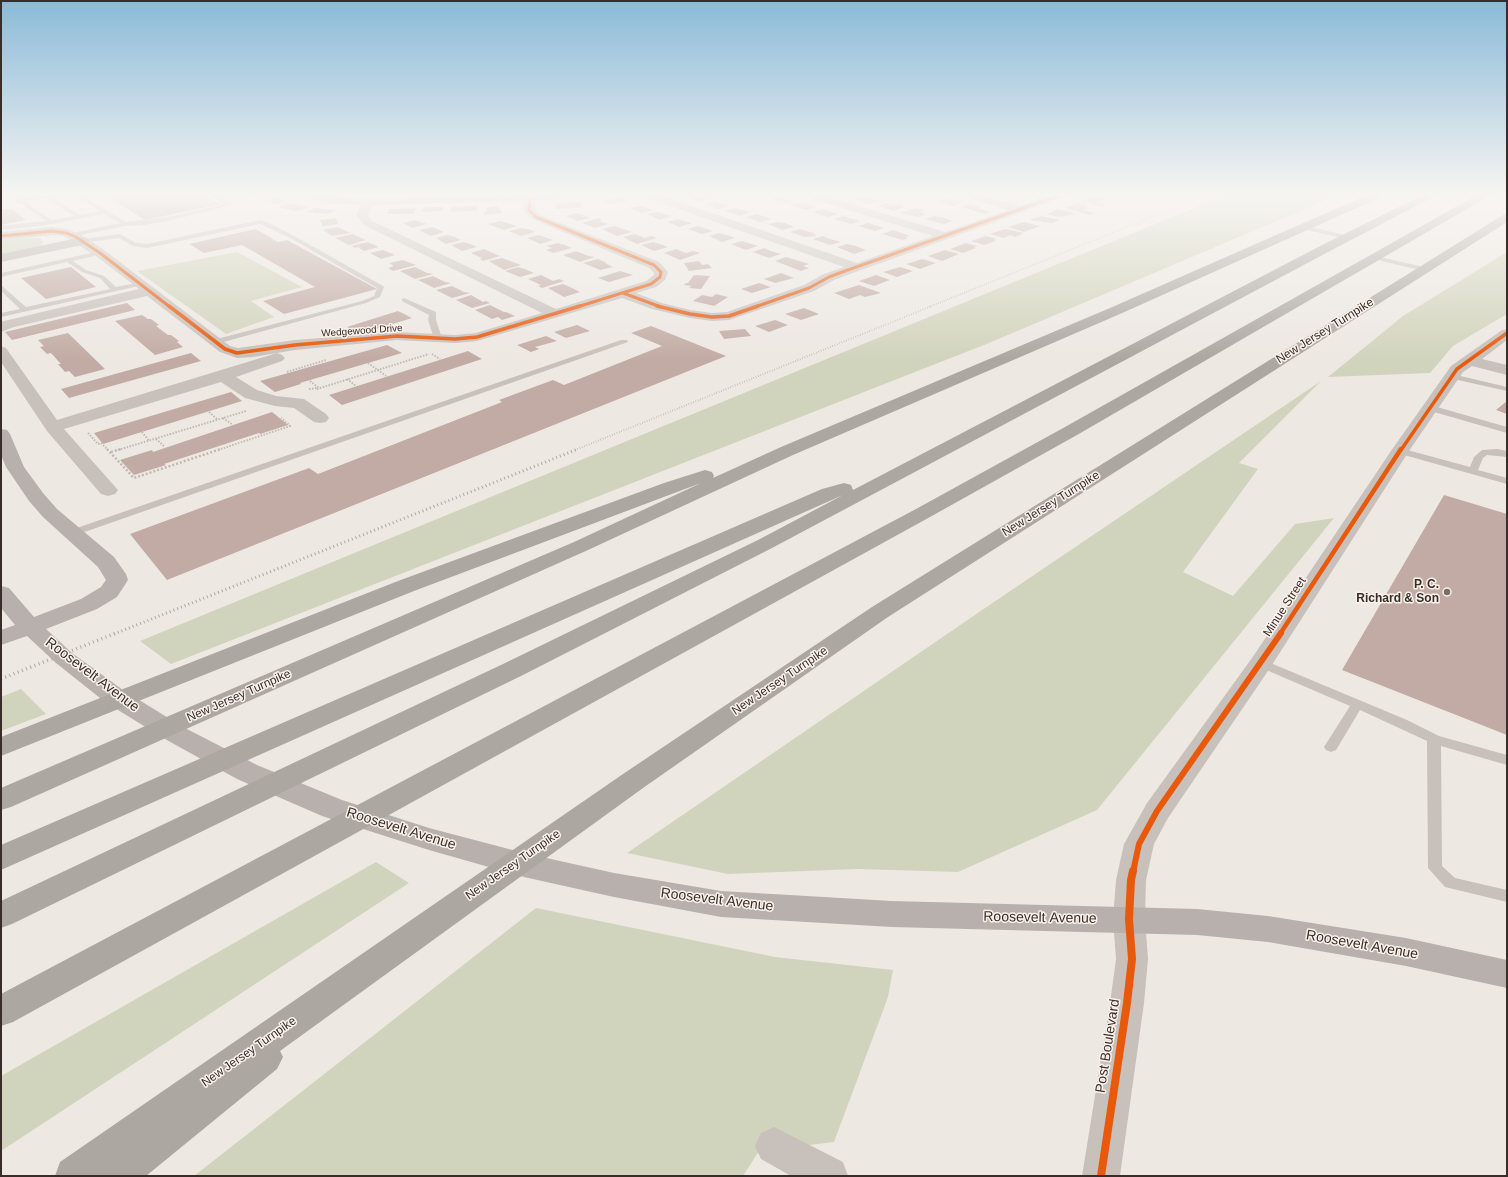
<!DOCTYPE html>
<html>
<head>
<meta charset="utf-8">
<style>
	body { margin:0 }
	#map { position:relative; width:1508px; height:1177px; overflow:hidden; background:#eee8e3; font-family:Arial,sans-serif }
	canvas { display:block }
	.frame { position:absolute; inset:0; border:2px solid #392d29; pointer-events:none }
</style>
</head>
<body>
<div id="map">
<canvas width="1508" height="1177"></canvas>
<div class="frame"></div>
</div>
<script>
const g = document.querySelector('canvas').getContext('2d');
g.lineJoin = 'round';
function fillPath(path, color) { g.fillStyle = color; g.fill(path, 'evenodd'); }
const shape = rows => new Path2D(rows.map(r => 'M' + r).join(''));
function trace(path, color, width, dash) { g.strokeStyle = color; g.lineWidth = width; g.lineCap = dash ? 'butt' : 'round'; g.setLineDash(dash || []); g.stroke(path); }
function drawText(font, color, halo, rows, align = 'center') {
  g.font = font + ' Arial,sans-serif'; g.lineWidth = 3; g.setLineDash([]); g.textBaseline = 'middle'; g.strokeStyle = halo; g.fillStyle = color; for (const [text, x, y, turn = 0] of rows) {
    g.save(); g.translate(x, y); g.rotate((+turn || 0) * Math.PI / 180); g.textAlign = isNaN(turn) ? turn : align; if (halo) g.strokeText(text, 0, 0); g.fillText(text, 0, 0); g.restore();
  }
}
fillPath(shape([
	[1226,195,1338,195,989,343,171,664,140,641],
	[29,238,40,238,44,242,40,247,1,255,1,240],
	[237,252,302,287,251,301,274,317,226,334,137,271],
	[1507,252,1507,314,1453,346,1430,373,1328,377,1403,316],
	[1321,381,1239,463,1258,469,1183,572,1233,596,1295,524,1334,518,1097,810,958,872,857,869,728,874,627,853,988,606],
	[21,689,46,714,1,731,1,697],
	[376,862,409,883,1,1151,1,1076],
	[536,908,775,957,893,970,888,997,834,1142,759,1151,743,1176,194,1176]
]), '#d1d4bc');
fillPath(shape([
	[105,195,204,195,221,204,145,220],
	[254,195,275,195,275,196,260,199],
	[693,195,701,197,708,195,714,197,699,202,686,197],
	[936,195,939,196,929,199,918,196],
	[779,196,787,199,795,201,785,204,770,199],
	[865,196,873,199,881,201,870,204,855,199],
	[1094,196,1112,201,1104,200,1097,203,1107,205,1102,207,1081,201],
	[280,197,287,202,274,204,265,200],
	[623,198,628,202,607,204,604,200],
	[946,198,963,202,953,206,937,201],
	[716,201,729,206,718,209,705,204],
	[581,202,583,207,556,209,555,204],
	[802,202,810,205,816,207,806,210,790,205],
	[290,203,304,206,309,207,296,211,278,207],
	[887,203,894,205,898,204,906,206,894,211,878,206],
	[1077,203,1088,206,1085,207,1089,208,1082,210,1094,213,1090,215,1066,208],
	[969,204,980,207,979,208,990,212,985,214,961,207],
	[472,206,478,206,476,211,450,212,452,207],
	[498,206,502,213,485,215,483,212,487,211,485,208],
	[640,206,654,210,642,213,630,208],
	[424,207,444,207,442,211,422,212],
	[315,208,320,208,319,209,337,210,329,214,306,212],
	[416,208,413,214,387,214,389,209],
	[735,208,742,210,750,212,740,216,725,211],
	[916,208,925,210,920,212,927,214,918,217,900,213],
	[5,209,12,209,26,220,1,225,1,210],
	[823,209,831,212,838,214,828,217,812,212],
	[1058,209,1071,212,1076,214,1059,217,1047,214],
	[658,212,672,216,660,220,647,214],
	[577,213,583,215,590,218,577,221,566,216],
	[757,214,772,219,760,222,746,217],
	[843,216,860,221,851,224,834,219],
	[934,216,945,218,953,221,944,224,925,219],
	[1042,216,1060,220,1052,223,1029,220],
	[336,218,338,224,323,226,320,220],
	[599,218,603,220,599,221,608,224,595,228,582,223],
	[678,219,684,221,692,223,680,227,667,222],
	[415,220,427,224,412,228,403,223],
	[501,221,517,226,504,230,488,224],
	[778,222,785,223,794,227,783,230,768,224],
	[1024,222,1040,226,1024,232,1008,227],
	[868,223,878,226,884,228,875,231,858,226],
	[615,226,632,232,617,236,602,229],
	[698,226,713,231,702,234,688,229],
	[338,227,350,233,332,236,323,230],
	[432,227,437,229,444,232,431,236,419,230],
	[521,228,528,229,535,232,521,236,509,231],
	[256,229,278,242,287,240,377,289,284,314,263,301,315,287,242,245,204,253,189,244],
	[800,229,816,234,814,234,817,236,805,237,790,232],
	[1005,229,1024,233,1015,237,1010,235,1004,238,990,234],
	[893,230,902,233,910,236,905,237,908,238,903,240,882,234],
	[719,233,727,235,735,238,722,242,709,236],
	[353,234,366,240,349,245,335,238],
	[635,234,645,238,651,236,657,238,637,244,623,237],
	[448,235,455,237,461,240,446,244,436,238],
	[539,235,553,240,540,244,527,238],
	[823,236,830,239,841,242,830,245,813,239],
	[986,236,997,239,993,240,996,241,984,245,971,241],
	[742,241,758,246,746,250,731,244],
	[368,242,379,247,364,251,358,247,355,248,351,246],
	[464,242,470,244,477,247,462,251,451,245],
	[653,242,660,244,668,247,654,251,641,245],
	[558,243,565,245,572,248,553,253,546,250,552,248,546,246],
	[966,243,977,246,974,247,976,248,963,253,950,249],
	[847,244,856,246,866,250,854,254,837,247],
	[764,248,771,251,781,254,769,258,753,252],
	[484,249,500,256,483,261,480,259,482,258,471,253],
	[676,249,686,253,693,251,700,253,680,260,664,253],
	[383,250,395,255,381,259,370,253],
	[945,250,959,254,942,261,928,256],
	[576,251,589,256,595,257,580,262,563,255],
	[786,257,809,264,803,266,809,268,801,271,775,261],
	[502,258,521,265,504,270,489,261],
	[598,259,607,263,605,263,613,267,600,270,583,263],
	[922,259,936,263,920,269,906,264],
	[403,260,416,265,393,271,388,268,394,266,389,263],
	[699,261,702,265,708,264,712,268,689,271,684,263],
	[71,267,96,287,46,299,21,278],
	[415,267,427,273,433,274,415,279,400,271],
	[518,267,525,269,534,273,520,277,505,271],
	[900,267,913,271,897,277,883,272],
	[620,271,633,275,609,282,598,278],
	[781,273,794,278,775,283,764,279],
	[541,275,553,281,559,279,564,281,542,288,538,286,541,285,528,279],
	[694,275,710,276,701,289,689,288,691,286,684,285,686,283,688,283],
	[876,275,890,280,874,286,859,281],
	[433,276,445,282,451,283,434,288,418,280],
	[759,283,771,287,752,293,741,289],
	[563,284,572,288,580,292,564,297,548,288],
	[859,285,881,293,865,297,860,295,849,299,834,293],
	[452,286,464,292,470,293,452,298,436,290],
	[716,294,728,297,714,306,693,301,702,295,712,297],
	[471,295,483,302,486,301,490,303,472,308,456,300],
	[127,303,135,310,12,340,5,332],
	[490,305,504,312,506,312,515,316,502,320,498,317,492,319,475,310],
	[804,308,819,314,801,320,785,314],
	[398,311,412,318,367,332,363,330,357,332,347,327],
	[142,315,148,319,151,319,159,325,156,326,168,335,171,335,179,341,177,342,183,347,155,355,115,321],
	[775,320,788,325,769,332,755,326],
	[577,325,590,331,566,338,554,332],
	[651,326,726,356,167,580,130,534,309,468,318,474,502,402,499,400,553,380,564,385,662,346,631,333],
	[745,329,751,336,724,339,719,331],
	[68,333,105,369,75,377,69,371,65,372,58,364,61,364,51,353,47,354,40,347,44,346,38,340],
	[546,336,557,341,535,347,539,349,531,352,517,345],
	[387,345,402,353,300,383,301,384,275,392,260,381],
	[468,351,482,359,342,405,329,395],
	[191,353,201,361,69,398,61,389],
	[231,392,242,401,103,444,94,433],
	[1507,401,1507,414,1496,410],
	[272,412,288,425,260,434,259,433,164,464,166,465,134,475,120,460,152,450,153,452],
	[1444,495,1507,514,1507,735,1342,670]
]), '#c2aba4');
trace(shape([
	[432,354,440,359],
	[368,363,386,376],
	[287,372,326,360],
	[347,379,356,386],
	[310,381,319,388],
	[309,389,318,388],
	[317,389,429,354],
	[209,412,217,419],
	[223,418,233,425],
	[142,432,149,441],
	[88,433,98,444,101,443,108,450],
	[156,439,165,447],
	[118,450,246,411],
	[218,450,290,426,281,418]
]), '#c0b8b4', 2, [1.5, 1.5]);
trace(shape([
	[107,449,134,478,221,449],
	[111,452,121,449]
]), '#c0b8b4', 2.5, [2, 2]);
fillPath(shape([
	[1,195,16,195,22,199,41,195,53,195,51,197,80,215,100,211,75,195,81,195,126,222,168,217,224,204,210,195,217,195,232,205,168,221,144,225,125,226,71,237,69,236,69,234,120,223,104,214,41,226,1,230,1,226,46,221,20,203,14,203,14,201,16,200,11,197,1,199,1,195],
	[45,198,74,216,52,220,25,202,45,198],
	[260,220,269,223,296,237,383,286,384,287,380,297,366,303,216,344,213,344,213,340,362,301,374,296,377,288,292,239,260,224,147,248,133,246,119,238,83,243,80,241,83,239,120,234,136,243,147,244,260,220],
	[1305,226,1346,235,1349,237,1346,239,1303,229,1302,228,1305,226],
	[100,251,102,252,102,254,73,261,86,270,104,276,116,287,141,282,144,284,143,285,1,317,1,313,20,309,1,291,1,285,26,307,110,289,100,278,82,272,67,262,1,277,1,273,100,251],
	[1375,256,1424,267,1427,269,1424,271,1373,259,1373,257,1375,256],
	[404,298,436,312,436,320,442,338,441,340,435,340,434,338,428,320,429,315,402,301,402,299,404,298],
	[621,340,627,340,628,342,76,535,68,535,67,533,68,531,621,340],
	[1449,374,1452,374,1507,387,1507,391,1449,378,1449,374],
	[1430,405,1507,427,1507,433,1427,410,1426,408,1430,405],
	[1400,448,1470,467,1474,457,1482,450,1497,449,1507,451,1507,457,1487,455,1483,458,1478,470,1507,478,1507,484,1397,453,1395,451,1400,448],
	[1261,659,1407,720,1439,736,1507,755,1507,765,1441,746,1442,866,1455,878,1507,890,1507,902,1445,887,1428,868,1427,741,1360,710,1336,750,1331,752,1326,750,1324,747,1350,706,1257,666,1255,663,1257,660,1261,659]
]), '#c8c0bb');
fillPath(shape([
	[305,195,324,195,355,199,574,195,569,198,535,201,535,209,540,215,659,262,668,272,665,280,656,287,636,293,662,303,690,310,712,313,727,312,804,285,824,274,844,267,644,197,643,195,660,195,857,263,933,236,806,197,805,195,823,195,945,232,1008,210,965,197,964,195,982,195,1019,206,1048,195,1065,195,1064,197,1027,210,1026,212,1020,213,850,274,834,280,814,291,729,320,712,321,690,318,652,309,622,298,477,341,455,343,397,340,295,350,253,357,237,358,220,352,147,296,14,327,1,332,1,322,4,321,139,289,96,256,64,236,52,235,1,240,1,232,52,227,67,229,80,234,104,250,230,346,238,348,295,340,397,332,455,335,476,333,542,313,364,225,356,215,361,205,328,203,306,197,305,195],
	[524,201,523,210,532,219,649,268,654,273,654,275,646,281,556,309,372,221,368,215,373,205,524,201],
	[1507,329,1507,340,1482,359,1507,365,1507,375,1472,366,1463,372,1409,451,1270,668,1168,818,1154,844,1146,880,1145,919,1148,959,1144,1003,1120,1176,1082,1176,1110,1003,1116,959,1113,919,1116,880,1124,844,1147,803,1252,658,1391,451,1451,366,1502,330,1507,329],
	[1,346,6,348,57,420,277,353,282,355,285,358,282,361,236,377,257,390,276,396,304,399,326,414,329,418,326,422,320,423,314,422,294,408,275,406,245,398,221,382,64,429,118,490,115,494,108,496,101,494,47,431,1,362,1,346],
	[774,1127,843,1162,848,1176,791,1176,761,1159,755,1146,761,1133,774,1127]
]), '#c8c0bb');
fillPath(shape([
	[83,237,87,238,89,241,87,244,1,262,1,254,83,237],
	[1,429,7,430,10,434,24,467,43,493,57,509,114,557,126,574,128,580,117,597,97,609,46,629,72,653,123,690,183,727,257,765,342,800,429,828,524,853,614,873,721,891,892,901,1197,909,1268,916,1406,938,1507,960,1507,988,1406,966,1268,942,1197,935,892,927,721,917,614,897,524,877,429,850,322,816,237,779,165,739,105,702,56,663,27,636,1,645,1,630,15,625,1,608,1,586,9,588,34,617,81,599,101,587,106,580,98,567,43,517,29,501,6,467,1,455,1,429]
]), '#b8b0ac');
fillPath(shape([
	[1367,195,1382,195,1381,197,1120,314,793,455,588,550,11,807,1,810,1,788,574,542,701,483,414,591,1,756,1,737,398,581,664,483,705,470,712,472,714,476,713,478,781,447,1110,308,1367,195],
	[1423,195,1437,195,1330,251,772,548,521,676,12,924,1,928,1,901,503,664,758,540,843,495,1,870,1,845,822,489,844,483,851,485,853,490,1322,245,1423,195],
	[1477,195,1491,195,1077,435,930,517,13,1022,1,1026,1,994,916,509,1065,427,1477,195],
	[1507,214,1507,222,888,617,643,788,280,1051,283,1057,277,1069,146,1176,55,1176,60,1162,623,774,872,607,1503,215,1507,214]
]), '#ada7a2');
trace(shape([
	[929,307,1206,195]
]), '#afa9a6', 1.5, [0.5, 1.5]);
trace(shape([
	[575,450,932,306]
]), '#afa9a6', 2, [0.5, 2]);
trace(shape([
	[114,634,578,449]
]), '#afa9a6', 3, [1, 3]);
trace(shape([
	[1,679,116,633]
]), '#afa9a6', 3.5, [1, 3.5]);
trace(shape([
	[530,198,529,210,536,217,654,265,661,272,660,277,651,284,577,307],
	[1,236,52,231,67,233,76,237,100,253,170,307],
	[623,293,661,307],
	[755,307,809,288,829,277,845,271,1060,195]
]), '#e8590c', 3);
trace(shape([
	[169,306,225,349,237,353,295,345,397,336,455,339,477,337,580,306],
	[657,306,690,314,712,317,729,316,758,306],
	[1401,450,1457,369,1507,333]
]), '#e8590c', 3.5);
trace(shape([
	[1280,634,1401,449]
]), '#e8590c', 4.5);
trace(shape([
	[1133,872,1139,844,1157,811,1281,633]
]), '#e8590c', 6);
trace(shape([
	[1101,1176,1127,1003,1132,959,1129,919,1131,880,1133,871]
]), '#e8590c', 8);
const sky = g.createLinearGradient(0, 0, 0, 360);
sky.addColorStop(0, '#8abad8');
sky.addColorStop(0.54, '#f7f5f2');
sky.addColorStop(1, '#f7f5f200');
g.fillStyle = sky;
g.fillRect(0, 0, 1508, 360);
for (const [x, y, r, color] of [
	[1447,592,4,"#786e6a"]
]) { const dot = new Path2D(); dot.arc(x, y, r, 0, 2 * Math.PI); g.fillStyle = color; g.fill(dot); trace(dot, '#faf2ea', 1.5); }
drawText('10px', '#392d29', '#faf2ea', [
	["Wedgewood Drive",362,331,-4]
]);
drawText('12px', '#392d29', '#faf2ea', [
	["New Jersey Turnpike",1325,331,-32],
	["New Jersey Turnpike",1051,504,-32],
	["Minue Street",1285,607,-57],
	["New Jersey Turnpike",780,681,-34],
	["New Jersey Turnpike",239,696,-24],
	["New Jersey Turnpike",513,865,-35],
	["New Jersey Turnpike",249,1052,-35]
]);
drawText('bold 12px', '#392d29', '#faf2ea', [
	["P. C.",1439,585],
	["Richard & Son",1439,599]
], 'right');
drawText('14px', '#392d29', '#faf2ea', [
	["Roosevelt Avenue",92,675,37],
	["Roosevelt Avenue",401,829,17],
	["Roosevelt Avenue",717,900,7],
	["Roosevelt Avenue",1040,918,1],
	["Roosevelt Avenue",1362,945,10],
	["Post Boulevard",1108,1046,-81]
]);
</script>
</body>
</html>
